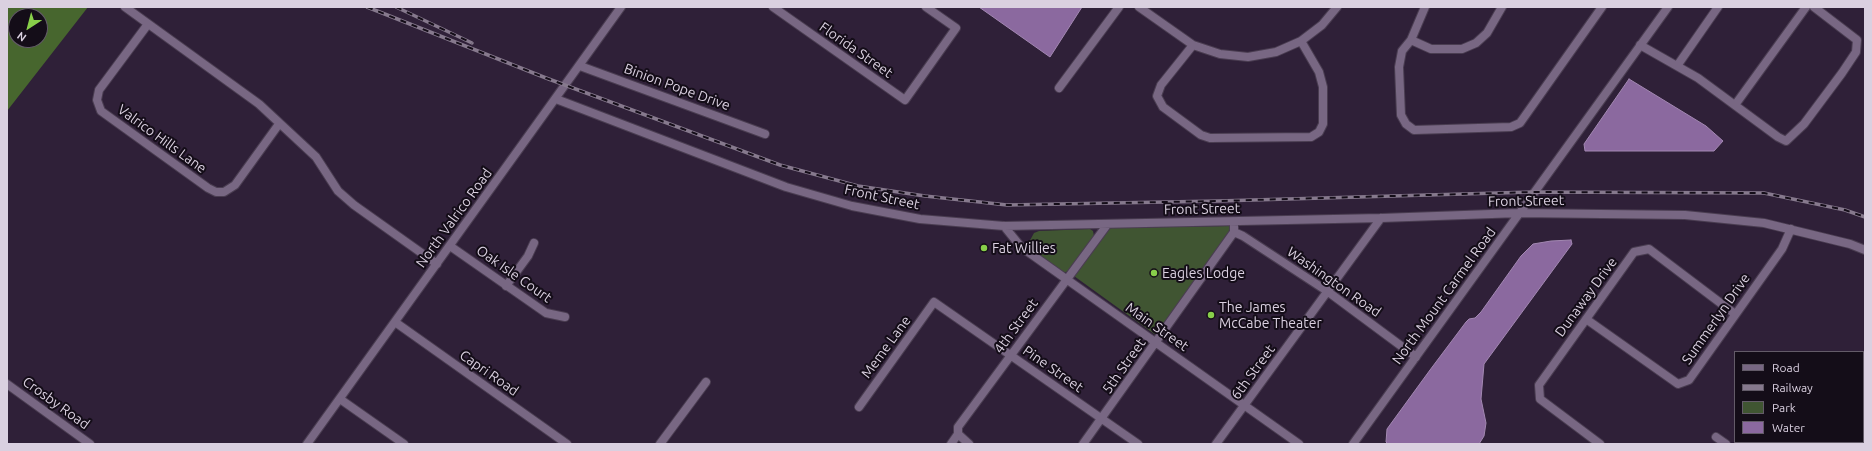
<!DOCTYPE html>
<html>
<head>
<meta charset="utf-8">
<style>
	body { margin:0 }
	#map { position:relative; width:1872px; height:451px; overflow:hidden; background:#2f2038; font-family:Ubuntu,sans-serif }
	canvas { display:block }
	.frame { position:absolute; inset:0; border:8px solid #dad0e0; pointer-events:none }
	.legend { position:absolute; left:1734px; top:351px; width:130px; height:92px; box-sizing:border-box; background:#140d18; border:1px solid #635b68; margin:0; padding:5px 7px; list-style:none; font-size:12px; color:#dad0e0 }
	.legend li { display:flex; align-items:center; gap:8px; height:20px }
	.legend b { width:20px; border:1px solid #635b68 }
	.north { position:absolute; left:8px; top:8px; width:40px; height:40px; box-sizing:border-box; background:#140d18; border:1px solid #635b68; border-radius:50%; rotate:216deg; font-size:11px; font-weight:700; line-height:16px; text-align:center; color:#dad0e0 }
	.north::after { content:''; display:block; margin:auto; width:14px; height:18px; background:#88cf4a; clip-path:polygon(50% 0,100% 100%,50% 72%,0 100%) }
</style>
</head>
<body>
<div id="map">
<canvas width="1872" height="451"></canvas>
<div class="frame"></div>
<ul class="legend">
<li><b style="height:5px;background:#786783"></b>Road</li>
<li><b style="height:5px;background:#86798d"></b>Railway</li>
<li><b style="height:11px;background:#405532"></b>Park</li>
<li><b style="height:11px;background:#8b699f"></b>Water</li>
</ul>
<div class="north">N</div>
</div>
<script>
const g = document.querySelector('canvas').getContext('2d');
g.lineJoin = 'round';
function fillPath(path, color) { g.fillStyle = color; g.fill(path, 'evenodd'); }
const shape = rows => new Path2D(rows.map(r => 'M' + r).join(''));
function trace(path, color, width, dash) { g.strokeStyle = color; g.lineWidth = width; g.lineCap = dash ? 'butt' : 'round'; g.setLineDash(dash || []); g.stroke(path); }
function drawText(font, color, halo, rows, align = 'center') {
  g.font = font + ' Ubuntu,sans-serif'; g.lineWidth = 4; g.setLineDash([]); g.textBaseline = 'middle'; g.strokeStyle = halo; g.fillStyle = color; for (const [text, x, y, turn = 0] of rows) {
    g.save(); g.translate(x, y); g.rotate((+turn || 0) * Math.PI / 180); g.textAlign = isNaN(turn) ? turn : align; if (halo) g.strokeText(text, 0, 0); g.fillText(text, 0, 0); g.restore();
  }
}
fillPath(shape([
	[1231,226,1229,235,1157,336,1074,276,1108,228],
	[1090,229,1093,231,1094,236,1070,270,1066,272,1060,272,1030,250,1028,244,1034,233,1039,231]
]), '#405532');
fillPath(shape([
	[7,7,88,7,7,111],
	[16,16,40,16,40,40,16,40]
]), '#47662e');
const water = shape([
	[979,7,1082,7,1050,57,979,7],
	[1629,79,1706,126,1723,141,1714,151,1585,151,1584,144,1629,79],
	[1571,240,1572,244,1484,364,1481,399,1486,423,1484,436,1479,444,1388,444,1386,442,1387,429,1430,370,1466,322,1469,319,1475,318,1481,312,1521,256,1533,244,1551,241,1571,240]
]);
fillPath(water, '#8b699f');
trace(water, '#a388b2', 1);
const minor = shape([
	[125,7,259,104,316,157,338,191,354,205,437,264],
	[773,7,905,100,956,28,926,7],
	[1139,7,1193,45,1220,54,1248,57,1276,52,1301,41,1322,25,1337,7],
	[1425,7,1411,40,1402,51,1399,67,1401,115,1406,124,1414,130,1511,127,1520,123,1602,7],
	[148,24,99,90,97,100,101,111,208,188,216,192,224,192,235,185,279,124],
	[1411,40,1431,49,1462,49,1476,43,1487,33,1502,7],
	[1193,45,1161,85,1157,96,1163,107,1201,135,1210,138,1311,137,1319,132,1323,124,1323,87,1319,72,1301,41],
	[1640,45,1698,78,1778,137,1786,141,1804,124,1842,73,1856,52,1857,40,1814,7],
	[580,66,765,134],
	[1677,66,1718,7],
	[1059,88,1119,7],
	[556,99,786,187,852,206,920,219,1004,226,1381,218,1519,213,1685,215,1764,223,1850,244,1865,250],
	[1735,105,1806,7],
	[1004,226,1021,247,1299,444],
	[1234,232,1243,236,1327,291,1416,357],
	[450,246,546,313,565,317],
	[506,286,528,256,534,243],
	[1586,319,1678,384,1689,380,1782,249,1791,229],
	[395,322,567,444],
	[7,384,90,444],
	[340,399,404,444],
	[859,407,934,302,1138,444],
	[958,434,969,444],
	[1716,437,1726,444],
	[307,444,621,7],
	[660,444,706,382],
	[951,444,958,434,958,427,1107,225],
	[1083,444,1234,232,1234,222],
	[1216,444,1381,218],
	[1353,444,1668,7],
	[1600,444,1540,399,1539,385,1634,252,1649,249,1735,314]
]);
trace(minor, '#4a3d51', 10);
trace(minor, '#786783', 8);
const rail = shape([
	[367,7,546,78,780,165,858,186,925,196,1007,205,1218,201,1533,192,1764,193,1845,210,1865,217],
	[396,7,472,43]
]);
trace(rail, '#86798d', 3.5);
trace(rail, '#140d18', 2, [6]);
for (const [x, y, r, color] of [
	[984,248,4,"#88cf4a"],
	[1154,273,4,"#88cf4a"],
	[1211,315,4,"#88cf4a"]
]) { const dot = new Path2D(); dot.arc(x, y, r, 0, 2 * Math.PI); g.fillStyle = color; g.fill(dot); trace(dot, '#140d18', 1.5); }
drawText('14px', '#dad0e0', '#140d18', [
	["Florida Street",856,50,35],
	["Binion Pope Drive",677,87,20],
	["Valrico Hills Lane",162,139,36],
	["Front Street",882,197,12],
	["Front Street",1526,201,-1],
	["Front Street",1202,209,-1],
	["North Valrico Road",454,218,-54],
	["Oak Isle Court",514,274,35],
	["Washington Road",1334,282,35],
	["North Mount Carmel Road",1444,296,-54],
	["Dunaway Drive",1586,297,-54],
	["Summerlyn Drive",1716,319,-55],
	["4th Street",1016,326,-54],
	["Main Street",1157,327,35],
	["Meme Lane",886,347,-54],
	["5th Street",1124,366,-55],
	["Pine Street",1053,369,35],
	["6th Street",1253,372,-54],
	["Capri Road",489,373,35],
	["Crosby Road",56,403,36]
]);
drawText('14px', '#dad0e0', '#140d18', [
	["Fat Willies",992,248],
	["Eagles Lodge",1162,273],
	["The James",1219,307],
	["McCabe Theater",1219,323]
], 'left');
</script>
</body>
</html>
